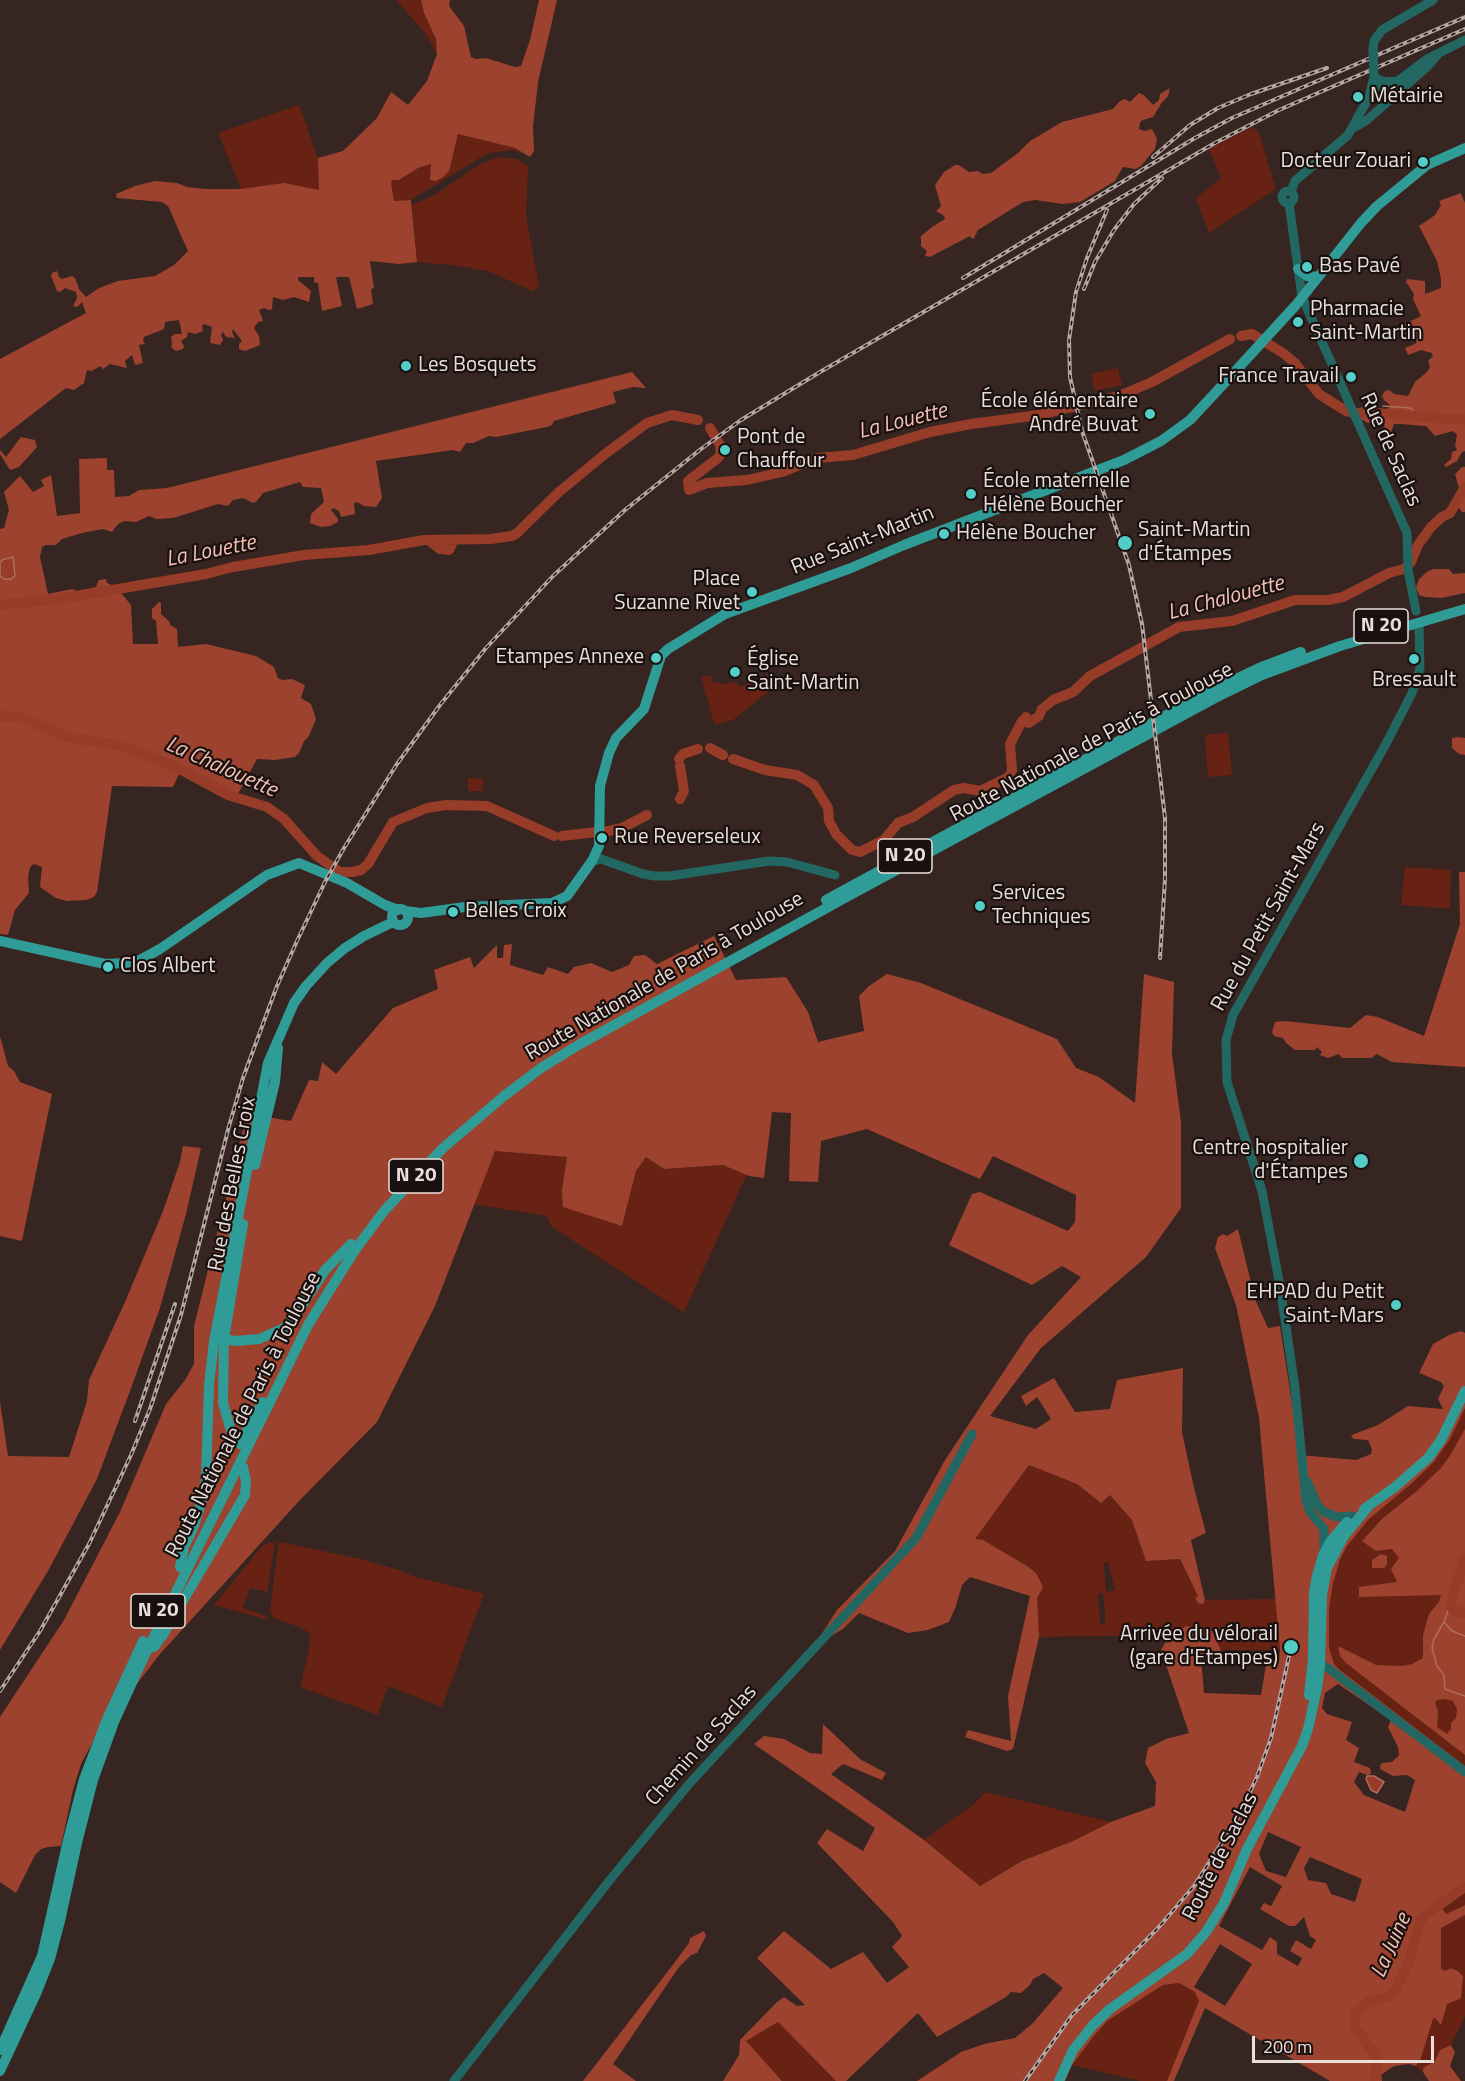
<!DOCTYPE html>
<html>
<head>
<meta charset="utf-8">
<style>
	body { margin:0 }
	#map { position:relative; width:1465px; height:2081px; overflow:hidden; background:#372521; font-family:"Titillium Web",sans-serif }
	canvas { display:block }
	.scale { position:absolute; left:1252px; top:2036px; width:182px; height:27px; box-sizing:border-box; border:3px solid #eadedb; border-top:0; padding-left:8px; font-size:18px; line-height:21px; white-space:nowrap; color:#eadedb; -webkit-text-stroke:4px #19110f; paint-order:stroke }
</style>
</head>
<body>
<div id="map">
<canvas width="1465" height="2081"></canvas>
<div class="scale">200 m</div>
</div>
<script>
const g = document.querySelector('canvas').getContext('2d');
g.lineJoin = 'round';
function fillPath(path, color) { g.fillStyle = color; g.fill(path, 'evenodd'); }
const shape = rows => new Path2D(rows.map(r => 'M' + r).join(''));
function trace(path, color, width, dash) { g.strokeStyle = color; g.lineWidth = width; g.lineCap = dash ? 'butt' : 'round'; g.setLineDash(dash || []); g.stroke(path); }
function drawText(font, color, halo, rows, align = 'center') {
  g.font = font + ' "Titillium Web",sans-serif'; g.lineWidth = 4.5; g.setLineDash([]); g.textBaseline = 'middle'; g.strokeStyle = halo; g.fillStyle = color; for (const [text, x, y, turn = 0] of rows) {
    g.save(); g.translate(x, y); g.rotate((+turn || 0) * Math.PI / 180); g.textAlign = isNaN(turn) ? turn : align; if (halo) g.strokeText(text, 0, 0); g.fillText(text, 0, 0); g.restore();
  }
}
fillPath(shape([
	[396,0,421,0,424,13,436,39,437,54,426,34],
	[299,105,318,158,320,190,284,184,241,189,218,133],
	[1252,127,1259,133,1276,189,1209,233,1196,198,1221,178,1209,149],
	[458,134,515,148,523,153,511,150,488,153,411,200,394,201,391,182,392,180,399,180,418,168,432,163,449,171],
	[497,157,517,159,528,166,526,216,539,286,532,291,488,271,460,266,417,262,412,205,433,196,479,165],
	[1118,368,1122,385,1095,391,1091,374],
	[769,673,774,687,733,720,719,724,714,723,701,677,707,675,709,677,713,674,711,682,713,684,715,682,724,684,737,682,739,686,745,686,748,682,751,683,753,682,754,684,758,686,762,684,762,679,759,678,760,675,767,676],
	[1228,733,1232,775,1208,777,1205,735],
	[468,778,483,779,483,791,468,791],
	[1405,867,1451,870,1450,909,1401,905],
	[495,1151,568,1157,562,1190,622,1226,636,1171,646,1157,664,1169,723,1165,747,1174,684,1312,552,1227,547,1216,473,1204],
	[1465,1408,1465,1766,1340,1670,1334,1664,1329,1647,1329,1609,1333,1580,1347,1546,1368,1520,1411,1484,1434,1462,1450,1439],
	[1029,1465,1077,1484,1101,1503,1110,1495,1133,1520,1146,1561,1180,1559,1203,1604,1205,1600,1276,1599,1280,1650,1221,1650,1212,1631,1186,1626,1170,1635,1038,1637,1037,1598,1040,1593,1027,1566,983,1541,974,1539],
	[1108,1562,1115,1590,1106,1592,1104,1563],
	[1103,1593,1105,1612,1105,1626,1100,1623,1098,1594],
	[275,1542,267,1592,250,1588,243,1608,266,1616,268,1620,214,1605,263,1545],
	[281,1542,364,1560,399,1570,415,1577,484,1594,442,1707,388,1686,378,1715,300,1687,309,1650,310,1634,302,1628,274,1618,270,1611,278,1545],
	[985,1792,1111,1822,1073,1841,1022,1861,980,1886,924,1840,974,1804],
	[1465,1887,1465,1905,1446,1914,1441,1907],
	[1465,1915,1465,2016,1451,2045,1440,2050,1435,2061,1423,2068,1423,2072,1415,2066,1420,2061,1433,2019,1435,2018,1439,2024,1447,2004,1450,2002,1458,1971,1451,1968,1445,1971,1441,1969,1441,1928],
	[1179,1983,1195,1992,1200,2001,1167,2081,1140,2081,1072,2065,1093,2037,1107,2021,1163,1985],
	[778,2022,836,2081,782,2081,745,2041]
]), '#682213');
fillPath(shape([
	[421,0,450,0,449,6,464,26,471,57,476,59,486,58,515,67,521,66,530,40,539,0,557,0,538,82,533,127,534,151,530,157,515,148,458,134,449,171,443,177,436,181,430,180,431,164,418,168,399,180,392,180,391,183,394,201,411,200,417,262,399,264,370,261,374,288,371,289,373,304,357,309,349,277,336,277,342,306,322,311,318,283,314,282,314,277,298,277,298,280,311,291,309,302,294,297,283,300,273,297,272,309,269,310,264,308,259,310,263,321,258,322,254,328,259,336,260,345,245,351,239,349,239,344,242,341,233,329,232,332,235,338,226,337,223,332,221,335,223,340,220,345,210,343,212,327,204,324,202,326,203,331,195,334,188,332,187,337,181,341,184,346,183,349,176,351,171,347,172,344,171,337,175,334,182,334,179,320,165,322,164,329,144,337,143,340,145,344,139,345,143,363,135,365,132,355,125,361,127,368,110,364,103,369,100,366,92,371,87,370,84,383,74,390,66,388,0,439,0,359,86,313,82,302,77,307,73,306,77,298,76,292,65,288,60,292,57,291,51,276,52,273,57,271,59,277,62,279,72,276,75,278,79,289,86,297,99,288,118,281,155,276,174,265,188,251,168,206,162,202,117,198,116,194,135,186,155,181,177,183,187,187,204,189,241,189,284,183,319,190,318,158,343,151,377,118,391,92,408,105,427,81,437,54,436,39,424,13],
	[1170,88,1168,96,1161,104,1153,117,1143,120,1140,122,1139,129,1145,131,1152,129,1157,139,1155,149,1141,166,1136,169,1123,167,1115,181,1080,202,1063,204,1035,200,1023,202,978,230,974,238,972,239,970,236,930,257,925,256,927,251,921,246,921,236,932,227,945,219,944,216,936,211,941,206,935,185,944,172,955,165,959,165,969,172,978,171,982,174,991,173,1018,153,1030,141,1062,122,1113,109,1120,101,1125,99,1130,102,1139,93,1144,95,1153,105,1159,100,1160,94],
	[1461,193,1465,203,1465,451,1462,452,1457,461,1446,467,1444,465,1451,459,1452,452,1457,450,1455,446,1457,435,1453,431,1435,436,1426,426,1400,424,1394,424,1391,432,1389,433,1385,431,1384,422,1368,423,1359,418,1359,414,1379,413,1389,408,1390,405,1384,400,1382,396,1385,391,1389,390,1394,394,1408,396,1415,382,1427,372,1430,367,1428,361,1433,356,1432,353,1421,350,1408,355,1405,348,1417,343,1415,340,1406,337,1403,325,1421,316,1413,299,1414,294,1406,282,1407,279,1425,281,1425,294,1441,288,1441,279,1437,261,1419,226,1435,215,1441,205,1439,201],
	[632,372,646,388,633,387,613,392,616,403,554,421,552,425,547,427,496,437,489,436,473,443,466,443,460,452,453,450,376,461,382,498,376,507,364,506,357,502,354,503,355,514,341,517,339,511,333,508,331,510,338,519,338,522,330,526,321,527,310,523,311,514,324,502,321,488,303,487,300,482,263,493,257,501,253,503,243,498,233,500,228,506,218,504,173,518,156,519,149,516,136,522,124,521,118,524,112,532,103,529,82,533,62,539,56,545,46,545,42,547,40,557,48,594,72,589,77,591,96,587,99,580,106,579,107,583,121,590,122,594,131,605,133,644,158,644,156,621,152,618,152,609,159,602,161,603,161,614,169,621,170,625,177,629,178,647,206,644,256,656,274,667,278,678,282,680,292,679,305,685,301,698,311,704,316,719,309,736,304,741,299,753,295,757,275,760,257,759,234,801,179,774,173,787,112,786,97,892,94,897,86,900,67,901,56,898,40,887,42,867,34,864,30,867,28,877,29,893,15,910,8,935,0,934,0,529,4,528,9,510,4,492,20,476,33,492,44,486,41,480,51,475,57,516,80,513,79,459,107,458,107,470,114,470,115,497,129,496,139,490,167,488],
	[21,437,35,440,37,447,19,467,10,470,0,454,0,450,6,457],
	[1462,467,1465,467,1465,512,1462,512,1459,508,1460,492,1455,474],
	[1434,569,1449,569,1453,574,1465,573,1465,593,1441,598,1425,597,1419,595,1416,587,1419,579,1428,571],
	[1458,737,1465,738,1465,755,1459,754,1452,748,1452,738],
	[1459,872,1465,872,1465,1067,1392,1062,1377,1054,1371,1058,1342,1058,1339,1054,1328,1058,1320,1055,1322,1052,1317,1047,1315,1050,1295,1050,1286,1043,1283,1038,1274,1036,1272,1032,1275,1022,1285,1021,1350,1028,1366,1015,1378,1017,1424,1036,1460,924],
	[714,936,736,980,786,977,808,1012,818,1042,864,1031,859,996,869,986,887,974,921,983,1057,1039,1076,1068,1099,1077,1135,1103,1144,974,1174,982,1172,1054,1181,1122,1181,1208,1146,1257,1041,1348,990,1416,1036,1429,1051,1419,1037,1397,1026,1406,1021,1396,1054,1378,1075,1412,1110,1409,1117,1380,1183,1368,1182,1432,1194,1488,1206,1533,1191,1540,1205,1600,1203,1604,1198,1603,1195,1598,1198,1596,1180,1559,1146,1561,1132,1520,1110,1495,1101,1503,1077,1484,1029,1465,975,1539,983,1540,1027,1566,1036,1573,1043,1587,1037,1598,1039,1637,1013,1749,1007,1751,965,1737,968,1730,1011,1741,1008,1696,1030,1596,970,1577,962,1585,956,1606,949,1622,928,1630,908,1633,859,1613,843,1629,814,1646,837,1610,895,1551,945,1460,1028,1335,1081,1277,1062,1266,1032,1285,949,1245,972,1194,980,1192,1068,1231,1075,1222,1076,1195,993,1156,980,1179,867,1129,821,1141,818,1182,789,1181,791,1113,772,1112,764,1178,749,1176,723,1165,664,1169,646,1157,636,1171,622,1226,563,1207,562,1190,567,1157,495,1151,435,1306,377,1422,299,1501,160,1654,95,1738,81,1764,73,1790,61,1846,48,1847,41,1849,35,1855,16,1893,0,1882,0,1717,64,1620,120,1512,166,1404,185,1380,194,1364,194,1326,247,1114,291,1121,309,1080,318,1081,322,1062,336,1074,393,1008,438,989,434,970,470,957,474,968,497,945,497,958,503,958,504,945,512,944,510,965,543,975,548,967,568,974,574,967,591,963,612,972,629,965,634,956,645,955,657,964],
	[0,1036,8,1066,14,1071,20,1082,52,1094,22,1241,0,1236],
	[183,1146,201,1148,186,1214,160,1308,130,1391,97,1479,48,1571,0,1650,0,1402,8,1456,69,1457,87,1401,89,1380,125,1302,163,1211,180,1162],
	[1238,1229,1255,1299,1268,1328,1280,1326,1300,1455,1356,1460,1371,1454,1372,1449,1368,1440,1354,1439,1351,1436,1354,1434,1378,1425,1408,1406,1443,1409,1438,1399,1444,1386,1441,1382,1419,1373,1433,1344,1449,1335,1461,1331,1465,1333,1465,1408,1450,1439,1434,1462,1411,1484,1368,1520,1347,1546,1340,1560,1333,1583,1329,1609,1329,1647,1334,1664,1340,1670,1465,1766,1465,1887,1441,1907,1446,1914,1465,1905,1465,1915,1441,1928,1441,1969,1445,1971,1451,1968,1458,1971,1463,1976,1461,1998,1447,2004,1441,2025,1435,2018,1433,2019,1420,2061,1415,2066,1409,2064,1394,2066,1381,2075,1382,2081,1330,2081,1205,2008,1174,2081,1167,2081,1199,2001,1195,1992,1179,1983,1163,1985,1107,2021,1093,2037,1072,2065,1065,2081,917,2081,961,2052,984,2044,1015,2038,1032,2024,1063,1988,1044,1973,1033,1979,1030,1985,1021,1993,1011,1992,1006,1997,937,2037,918,2013,846,2081,836,2081,778,2022,746,2041,782,2081,723,2081,739,2055,740,2040,777,2002,784,1997,797,2006,805,2005,757,1958,784,1931,831,1969,863,1952,887,1983,909,1967,892,1947,902,1936,893,1922,817,1843,827,1829,863,1851,875,1828,754,1744,764,1736,784,1739,810,1753,822,1754,823,1724,860,1759,886,1773,882,1780,843,1764,831,1774,924,1840,980,1886,1022,1861,1073,1841,1111,1822,1155,1806,1156,1782,1145,1763,1148,1748,1166,1739,1189,1733,1161,1650,1170,1635,1186,1626,1212,1631,1221,1650,1221,1658,1201,1658,1204,1693,1261,1695,1266,1665,1278,1664,1280,1650,1259,1418,1236,1305,1215,1248,1218,1237,1223,1234,1227,1236],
	[1338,1684,1391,1720,1388,1727,1398,1747,1399,1755,1392,1762,1382,1763,1380,1766,1380,1769,1393,1776,1407,1775,1415,1780,1405,1812,1364,1795,1354,1782,1359,1772,1367,1775,1371,1774,1370,1768,1354,1762,1359,1748,1346,1740,1352,1722,1327,1714,1322,1708,1325,1693],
	[1268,1832,1301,1847,1286,1877,1266,1871,1259,1854],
	[1310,1857,1362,1879,1355,1902,1331,1894,1326,1883,1308,1880,1304,1868],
	[1250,1867,1282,1886,1271,1906,1264,1903,1260,1909,1289,1926,1295,1926,1304,1917,1310,1936,1316,1940,1311,1949,1296,1940,1290,1951,1302,1958,1298,1966,1277,1954,1277,1942,1270,1937,1262,1950,1219,1926],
	[1220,1944,1252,1964,1225,2006,1194,1987],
	[1465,1429,1465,1755,1346,1663,1340,1656,1338,1646,1376,1665,1402,1666,1412,1664,1423,1658,1423,1635,1429,1614,1439,1602,1441,1595,1359,1597,1359,1587,1397,1582,1391,1569,1399,1558,1392,1549,1376,1551,1362,1541,1383,1518,1417,1491,1441,1468,1451,1454],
	[1445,1699,1453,1701,1457,1709,1456,1718,1451,1723,1451,1729,1447,1734,1437,1727,1438,1711,1435,1703,1437,1700],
	[1381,1554,1387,1556,1387,1564,1384,1568,1372,1568,1372,1560],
	[704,1931,706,1936,697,1953,691,1955,679,1967,613,2064,636,2081,583,2081,672,1966,689,1943,690,1938],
	[1451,2045,1455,2052,1450,2066,1461,2081,1429,2081,1423,2072,1423,2068,1435,2061,1440,2050]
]), '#9d422e');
const water = shape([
	[13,557,15,576,11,579,4,579,0,576,0,563,2,560,13,557],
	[1367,1776,1374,1776,1384,1782,1377,1793,1371,1790,1366,1779,1367,1776]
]);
fillPath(water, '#973c28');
trace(water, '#b06d5e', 1.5);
trace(shape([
	[1383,406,1410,408,1421,417],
	[1450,1605,1444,1622,1434,1639,1432,1648,1437,1666,1444,1675,1445,1689,1465,1696],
	[1445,1623,1452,1631,1465,1636]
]), '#b06d5e', 1.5);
trace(shape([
	[1241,336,1252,334,1283,353,1295,363,1319,394,1346,411,1360,414,1363,412,1465,420],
	[710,428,720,445,721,454,718,458,688,481,689,490,707,483,747,480,782,472,817,458,853,455,930,432,971,424,1039,415,1119,396,1152,382,1230,339],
	[430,541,440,549,449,550,454,540],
	[0,605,65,598,206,574,233,567,304,555,369,550,424,540,491,539,511,536,516,534,559,492,605,454,647,423,672,415,698,420],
	[0,716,20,717,67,737,121,746,176,767,228,795,267,807,284,819,317,856,340,872,352,872,361,870,368,864,393,822,427,808,446,805,487,806,554,836],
	[1022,721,1029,723,1039,716,1042,709,1053,700,1073,692,1090,676,1179,627,1232,621,1295,600,1328,600,1343,597,1389,573,1404,569,1411,562,1418,545,1431,527,1442,517,1450,513,1465,487],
	[710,748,723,755],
	[679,759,683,754,698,749],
	[733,759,765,770,797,775,814,785,828,808,829,821,836,834,852,850,860,852,884,840,898,823,913,817,954,790,964,788,980,791,1009,777,1012,770,1010,744,1021,723,1026,717],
	[680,799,684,791,680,766],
	[604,832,622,828,647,815],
	[562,836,596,832],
	[1465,1558,1450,1605,1455,1611,1465,1613],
	[1375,2081,1377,2061,1374,2053,1354,2026,1356,2012,1368,2002,1390,1996,1396,1989,1408,1964,1420,1922,1425,1915,1465,1887]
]), '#973c28', 10);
trace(shape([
	[1373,49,1374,41,1382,30,1433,0],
	[1372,88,1384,89,1391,86,1427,59,1465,40],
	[1355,127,1367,120,1427,67,1439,53],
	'1282 197a6 6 0 1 1 12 0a6 6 0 1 1-12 0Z',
	[1291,191,1295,181,1348,135,1369,97,1374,77,1384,82,1397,81],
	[1289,203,1302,297,1407,533,1408,570,1416,611],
	[592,861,601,859,643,874,655,876,670,876,769,861,787,862,835,875],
	[1307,1481,1318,1506,1324,1512,1337,1517,1352,1516],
	[1324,1550,1324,1529,1310,1512,1306,1500,1295,1388,1280,1286,1262,1191,1227,1082,1226,1040,1233,1015,1387,742,1412,693,1420,669,1419,626],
	[1317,1663,1328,1668,1465,1772],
	[454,2081,609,1881,689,1784,916,1538,972,1434]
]), '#236763', 9);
trace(shape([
	[1298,269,1307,276,1318,277],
	[826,900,1211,691,1259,668,1301,652],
	'392 917a8 8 0 1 1 16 0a8 8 0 1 1-16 0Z',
	[405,911,421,913,465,907,552,903,567,896,592,861,599,846,600,786,609,753,616,738,644,709,661,656,668,649,725,614,851,568,904,545,1124,460,1161,441,1190,420,1230,377,1296,305,1361,223,1377,206,1427,165,1465,148],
	[0,941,105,964,125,963,140,960,160,949,267,875,299,863,347,883,385,905,398,910],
	[255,1165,275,1082,278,1048],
	[224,1334,223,1403,233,1438],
	[224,1339,243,1224],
	[224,1339,236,1341,259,1339,284,1328,294,1318,325,1270,351,1244],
	[240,1444,262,1402],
	[1364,1509,1395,1487,1428,1458,1441,1440,1465,1391],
	[180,1567,184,1547,194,1526,201,1503,206,1479,209,1385,214,1341,268,1063,294,1003,306,986,327,963,345,948,364,936,393,922],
	[154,1647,163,1635,245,1495,246,1481,243,1467],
	[1309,1695,1313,1659,1314,1592,1317,1576,1323,1555,1330,1542,1347,1522],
	[0,2050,42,1956,68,1840,84,1779,107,1719,143,1641],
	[0,2071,36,1994,50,1959,60,1921,77,1843,93,1780,114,1722,141,1663,308,1325,355,1250,384,1211,442,1149,504,1096,541,1068,580,1044,850,895,1215,698,1262,675,1340,646,1465,609],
	[1059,2081,1073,2050,1093,2025,1110,2009,1187,1954,1206,1932,1224,1903,1247,1849,1302,1746,1308,1729,1317,1688,1320,1666,1322,1595,1327,1568,1344,1536,1368,1507]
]), '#309c97', 10);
const rail = shape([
	[1153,157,1190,125,1218,108,1251,94,1327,68],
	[1107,210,1087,258,1076,292,1069,340,1070,377,1082,431,1129,565,1142,624,1165,818,1165,879,1160,958],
	[963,278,1195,138,1232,118,1465,17],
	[1084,289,1095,262,1114,230,1134,204,1162,178],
	[135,1421,175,1304],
	[0,1691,40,1631,89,1544,131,1455,150,1409,181,1315,229,1126,243,1078,277,986,297,941,325,882,344,848,397,764,440,705,486,648,553,576,625,510,701,449,741,420,820,372,1215,143,1279,110,1465,29],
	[1025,2081,1072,2015,1159,1927,1194,1886,1237,1819,1257,1777,1271,1738,1291,1647]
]);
trace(rail, '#b4a6a2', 4);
trace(rail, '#19110f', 1.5, [4.5]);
trace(shape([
	[1373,49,1374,77]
]), '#236763', 9);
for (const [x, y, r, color] of [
	[1358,97,6,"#54cdc7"],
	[1423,162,6,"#54cdc7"],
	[1307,267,6,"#54cdc7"],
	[1298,322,6,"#54cdc7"],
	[406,366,6,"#54cdc7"],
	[1351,377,6,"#54cdc7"],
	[1150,414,6,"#54cdc7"],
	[725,450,6,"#54cdc7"],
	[971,494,6,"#54cdc7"],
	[944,534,6,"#54cdc7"],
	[1125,543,8,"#54cdc7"],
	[752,592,6,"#54cdc7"],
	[656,658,6,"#54cdc7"],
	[1414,659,6,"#54cdc7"],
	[735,672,6,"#54cdc7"],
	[602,838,6,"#54cdc7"],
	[980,906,6,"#54cdc7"],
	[453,912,6,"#54cdc7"],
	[108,967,6,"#54cdc7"],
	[1361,1161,8,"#54cdc7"],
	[1396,1305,6,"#54cdc7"],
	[1291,1647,8,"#54cdc7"]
]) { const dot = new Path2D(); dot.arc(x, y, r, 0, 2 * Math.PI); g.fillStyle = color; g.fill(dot); trace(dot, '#19110f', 2); }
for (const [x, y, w] of [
	[1381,626,54],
	[905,856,54],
	[416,1176,54],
	[158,1611,54]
]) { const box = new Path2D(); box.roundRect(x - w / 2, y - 17, w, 34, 4.5); g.fillStyle = '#19110f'; g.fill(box); trace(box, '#eadedb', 1.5); }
drawText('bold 20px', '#eadedb', null, [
	["N 20",1381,626],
	["N 20",905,856],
	["N 20",416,1176],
	["N 20",158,1611]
]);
drawText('21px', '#eadedb', '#19110f', [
	["Métairie",1370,97],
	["Docteur Zouari",1411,162,"right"],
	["Bas Pavé",1319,267],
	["Pharmacie",1310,310],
	["Saint-Martin",1310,334],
	["Les Bosquets",418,366],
	["France Travail",1339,377,"right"],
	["École élémentaire",1138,402,"right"],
	["André Buvat",1138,426,"right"],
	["Pont de",737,438],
	["Chauffour",737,462],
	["École maternelle",983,482],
	["Hélène Boucher",983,506],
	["Saint-Martin",1138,531],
	["d'Étampes",1138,555],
	["Hélène Boucher",956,534],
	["Place",740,580,"right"],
	["Suzanne Rivet",740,604,"right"],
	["Etampes Annexe",644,658,"right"],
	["Église",747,660],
	["Saint-Martin",747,684],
	["Bressault",1414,681,"center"],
	["Rue Reverseleux",614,838],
	["Services",992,894],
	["Techniques",992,918],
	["Belles Croix",465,912],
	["Clos Albert",120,967],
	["Centre hospitalier",1348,1149,"right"],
	["d'Étampes",1348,1173,"right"],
	["EHPAD du Petit",1384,1293,"right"],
	["Saint-Mars",1384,1317,"right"],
	["Arrivée du vélorail",1278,1635,"right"],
	["(gare d'Etampes)",1278,1659,"right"]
], 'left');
drawText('21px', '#eadedb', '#19110f', [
	["Rue de Saclas",1390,450,66],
	["Rue Saint-Martin",863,541,-22],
	["Route Nationale de Paris à Toulouse",1092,743,-28],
	["Rue du Petit Saint-Mars",1269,917,-61],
	["Route Nationale de Paris à Toulouse",665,977,-30],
	["Rue des Belles Croix",233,1184,-79],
	["Route Nationale de Paris à Toulouse",244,1415,-63],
	["Chemin de Saclas",702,1746,-48],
	["Route de Saclas",1221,1857,-63]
]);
drawText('italic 22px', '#f4bfb3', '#19110f', [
	["La Louette",903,422,-14],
	["La Louette",211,552,-11],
	["La Chalouette",1226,599,-15],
	["La Chalouette",221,768,24],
	["La Juine",1392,1946,-66]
]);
</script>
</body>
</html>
